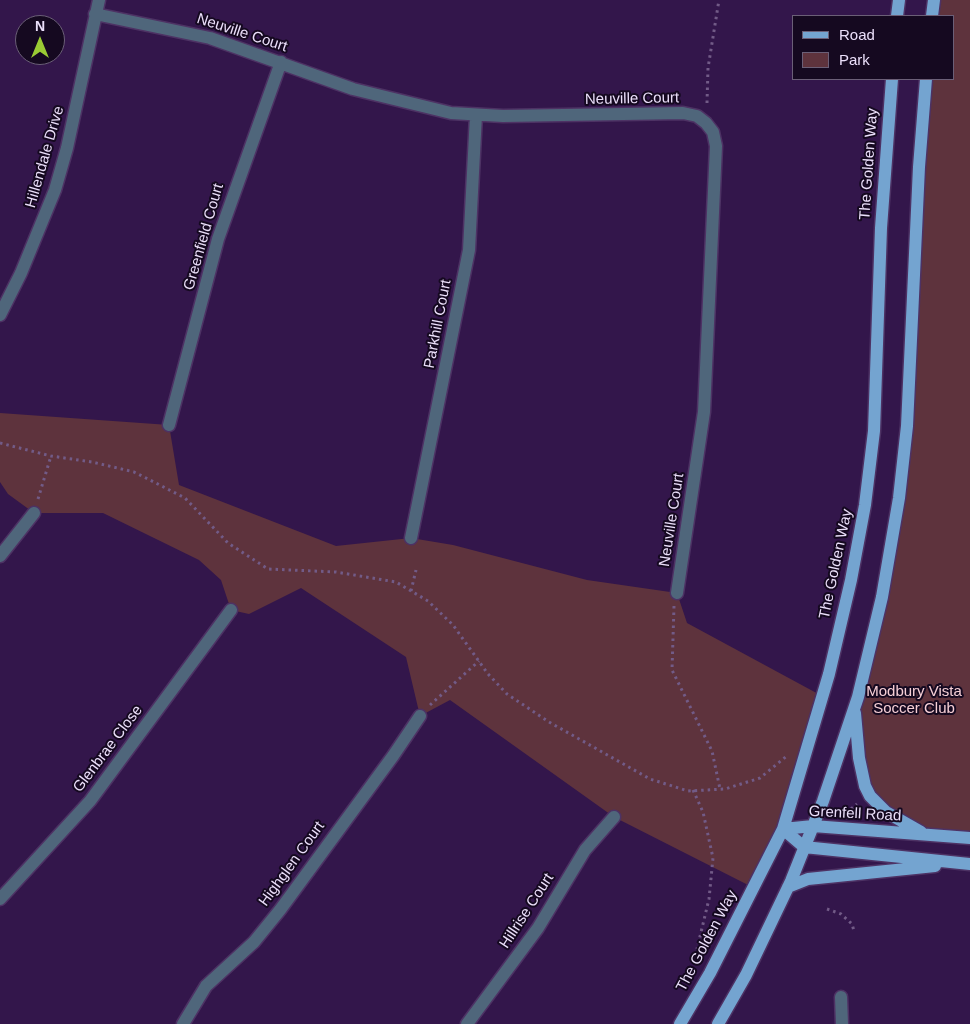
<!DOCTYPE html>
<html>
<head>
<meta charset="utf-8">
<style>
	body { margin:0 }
	#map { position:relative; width:970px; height:1024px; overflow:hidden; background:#33164b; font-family:Arial,sans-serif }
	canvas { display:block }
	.legend { position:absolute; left:792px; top:15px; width:162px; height:65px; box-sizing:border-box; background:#150920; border:1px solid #6b5f77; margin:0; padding:6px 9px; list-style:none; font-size:15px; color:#ebdffa }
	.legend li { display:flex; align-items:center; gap:10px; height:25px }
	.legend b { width:25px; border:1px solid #6b5f77 }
	.north { position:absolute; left:15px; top:15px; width:50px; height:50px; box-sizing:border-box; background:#150920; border:1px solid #6b5f77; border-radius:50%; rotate:0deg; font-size:14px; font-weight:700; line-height:20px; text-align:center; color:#ebdffa }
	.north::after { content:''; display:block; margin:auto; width:18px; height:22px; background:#9acb34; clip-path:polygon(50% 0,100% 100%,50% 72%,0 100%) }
</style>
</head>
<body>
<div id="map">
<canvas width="970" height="1024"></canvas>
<ul class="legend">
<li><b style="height:6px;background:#74a4d0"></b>Road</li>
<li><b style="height:14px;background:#5e333d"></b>Park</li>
</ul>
<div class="north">N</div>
</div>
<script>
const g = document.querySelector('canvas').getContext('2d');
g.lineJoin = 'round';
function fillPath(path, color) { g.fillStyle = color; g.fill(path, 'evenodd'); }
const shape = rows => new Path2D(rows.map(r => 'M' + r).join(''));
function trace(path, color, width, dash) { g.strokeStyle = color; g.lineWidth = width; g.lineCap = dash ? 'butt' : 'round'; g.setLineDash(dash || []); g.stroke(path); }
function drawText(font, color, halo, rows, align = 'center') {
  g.font = font + ' Arial,sans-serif'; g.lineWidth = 4; g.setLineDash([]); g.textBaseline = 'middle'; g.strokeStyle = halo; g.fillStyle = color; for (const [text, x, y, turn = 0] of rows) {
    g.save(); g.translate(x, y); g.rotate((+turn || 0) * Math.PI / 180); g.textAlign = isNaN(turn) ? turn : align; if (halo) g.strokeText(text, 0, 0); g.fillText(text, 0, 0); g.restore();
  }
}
fillPath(shape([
	[935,0,970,0,970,838,926,834,878,806,863,775,858,697,902,469,926,79,954,79,954,16,933,16],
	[0,413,169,425,179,485,336,546,411,538,453,545,587,580,677,593,687,623,822,696,783,829,754,888,614,817,450,700,420,716,406,657,301,588,249,614,231,610,221,580,199,560,103,513,34,513,8,494,0,482]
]), '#5e333d');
const minor = shape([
	[95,14,210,38,353,89,451,113,503,116,683,113,697,116,706,123,713,132,716,146,704,412,677,593],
	[0,315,21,273,55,190,67,148,99,0],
	[169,425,218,239,281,62],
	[411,538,469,250,476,115],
	[0,556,34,513],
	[0,899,90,801,231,610],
	[841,997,842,1024],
	[183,1024,206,986,254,942,280,910,393,756,420,716],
	[467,1024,538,928,585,850,614,817]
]);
const major = shape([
	[897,16,899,0],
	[932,16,934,0],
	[855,713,859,758,865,786,870,796,886,812,921,832],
	[783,829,804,847,970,864],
	[783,829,813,826,970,838],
	[788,887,808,879,935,866],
	[680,1024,710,973,783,829,829,674,851,580,865,505,874,431,881,228,892,79],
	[718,1024,746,975,791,881,823,801,858,697,882,597,899,498,907,426,919,167,926,79]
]);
trace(minor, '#4d3264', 15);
trace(major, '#4d3264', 15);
trace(shape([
	[707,103,708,68,719,0],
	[0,443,51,456,92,462,134,472,148,479,185,498,228,543,268,569,336,572,396,582,428,601,453,625,488,674,507,694,549,722,650,779,688,791,725,789,760,778,788,755],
	[38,499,51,456],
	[411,591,416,570],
	[674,606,672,670,712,751,720,789],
	[430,705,479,661],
	[693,790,703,812,713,858,709,899,697,949],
	[846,813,857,804],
	[827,909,841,914,852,924,854,931]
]), '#725b87', 3, [2.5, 4]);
trace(minor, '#4f667b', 12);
trace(major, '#74a4d0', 12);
drawText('15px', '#ebdffa', '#150920', [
	["Neuville Court",242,33,18],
	["Neuville Court",632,99,-1],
	["Hillendale Drive",45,157,-74],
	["The Golden Way",869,164,-86],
	["Greenfield Court",204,237,-74],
	["Parkhill Court",438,324,-79],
	["Neuville Court",672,520,-81],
	["The Golden Way",836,564,-78],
	["Glenbrae Close",108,749,-53],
	["Grenfell Road",855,814,3],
	["Highglen Court",292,864,-54],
	["Hillrise Court",527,911,-57],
	["The Golden Way",707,941,-62]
]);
drawText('15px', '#f6cfd6', '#150920', [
	["Modbury Vista",914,692],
	["Soccer Club",914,709]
]);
</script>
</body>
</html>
